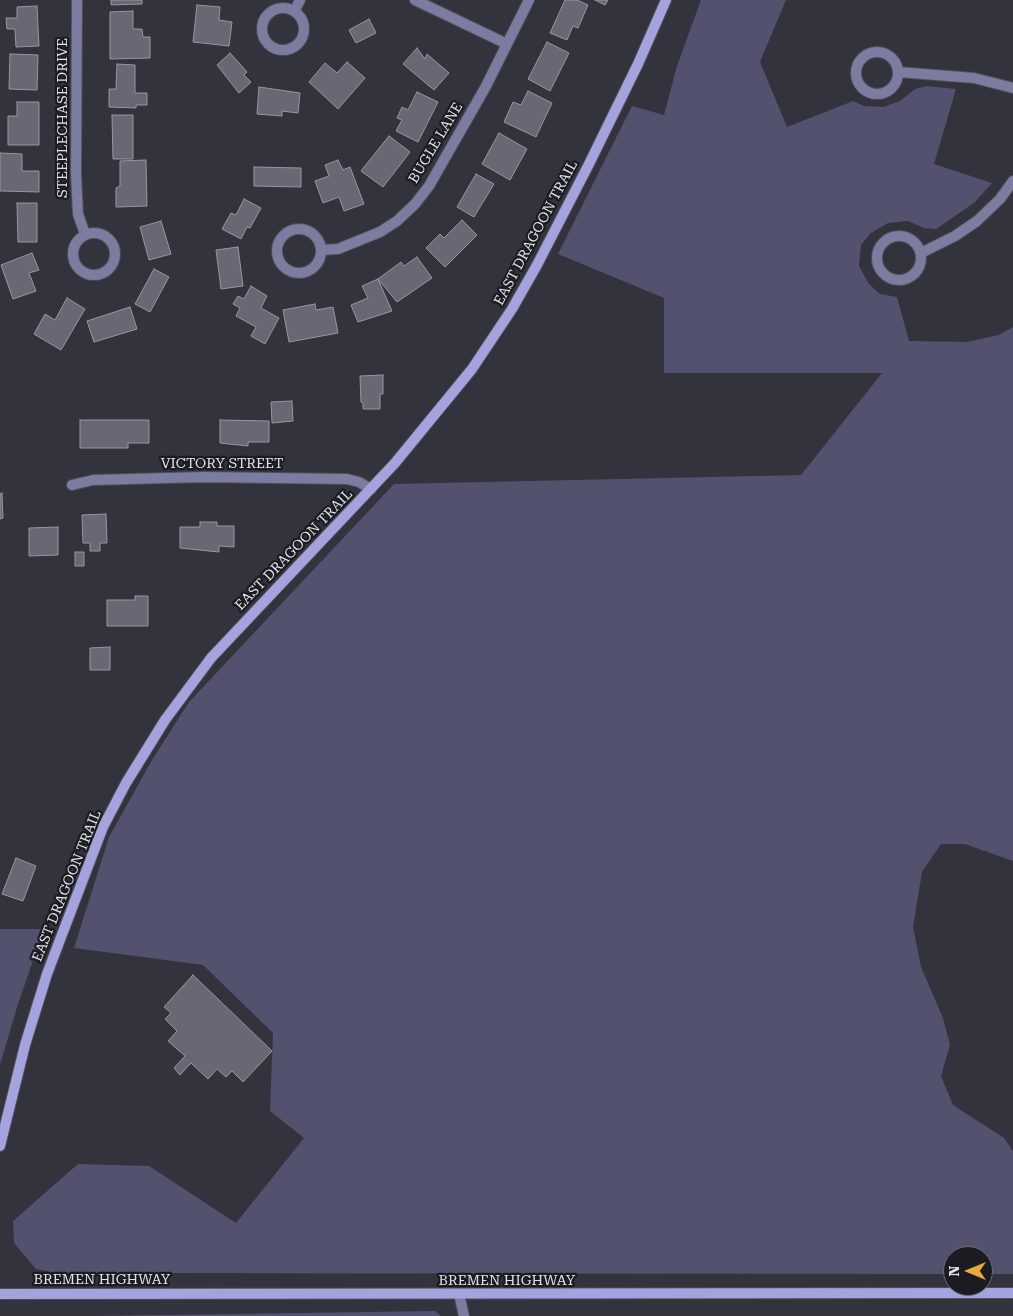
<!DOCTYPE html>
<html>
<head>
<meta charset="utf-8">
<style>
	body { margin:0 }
	#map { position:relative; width:1013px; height:1316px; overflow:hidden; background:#33333e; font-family:"Roboto Serif",serif }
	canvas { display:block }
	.north { position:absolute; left:943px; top:1246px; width:50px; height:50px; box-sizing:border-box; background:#1b1b21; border:1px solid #6b6b71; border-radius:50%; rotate:270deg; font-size:14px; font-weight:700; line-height:20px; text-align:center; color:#e2e2ea }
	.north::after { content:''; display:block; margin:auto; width:18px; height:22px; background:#eca93b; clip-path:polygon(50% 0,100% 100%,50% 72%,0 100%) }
</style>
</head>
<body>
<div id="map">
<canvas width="1013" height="1316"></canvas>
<div class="north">N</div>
</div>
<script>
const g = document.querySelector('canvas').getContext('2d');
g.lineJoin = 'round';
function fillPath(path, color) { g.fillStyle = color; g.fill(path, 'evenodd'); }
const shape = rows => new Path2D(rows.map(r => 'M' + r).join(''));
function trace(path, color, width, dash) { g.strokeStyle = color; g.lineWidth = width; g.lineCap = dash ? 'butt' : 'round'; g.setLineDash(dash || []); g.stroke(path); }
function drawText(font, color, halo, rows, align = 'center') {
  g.font = font + ' "Roboto Serif",serif'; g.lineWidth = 4.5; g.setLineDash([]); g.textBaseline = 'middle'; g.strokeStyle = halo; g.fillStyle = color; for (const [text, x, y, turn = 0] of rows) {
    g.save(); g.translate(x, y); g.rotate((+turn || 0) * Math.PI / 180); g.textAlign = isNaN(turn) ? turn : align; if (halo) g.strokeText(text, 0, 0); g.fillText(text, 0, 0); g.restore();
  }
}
fillPath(shape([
	[701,0,786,0,760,62,787,127,853,101,864,106,883,107,900,101,915,89,927,86,956,89,934,164,992,183,974,203,936,229,924,228,908,221,888,223,871,233,861,245,859,266,869,284,880,294,897,297,909,341,967,342,999,335,1013,327,1013,861,965,844,941,844,922,872,913,927,921,967,943,1018,950,1045,941,1076,953,1105,1004,1138,1013,1151,1013,1274,983,1274,983,1256,953,1256,953,1274,57,1273,36,1269,14,1243,13,1221,78,1164,149,1166,236,1223,304,1138,270,1111,273,1033,203,965,74,948,109,837,152,760,189,702,394,484,801,475,882,373,664,373,664,298,558,254,632,106,664,115,677,66],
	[0,929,44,929,18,1004,0,1065],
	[435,1311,441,1316,94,1316]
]), '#52516e');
const building = shape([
	[111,0,142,0,142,4,111,5,111,0],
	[565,0,577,0,588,5,578,28,573,26,567,40,550,33,565,0],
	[595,0,608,0,605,5,595,0],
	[197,5,220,7,219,20,232,22,229,46,193,42,197,5],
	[37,6,39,46,16,47,15,29,7,29,6,18,17,18,17,7,37,6],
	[133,11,133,29,142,29,143,37,150,37,150,58,110,59,110,12,133,11],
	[369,19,376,33,356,43,349,30,369,19],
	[547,42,569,53,550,91,528,79,547,42],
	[417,48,425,59,427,54,449,73,434,90,403,64,417,48],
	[230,53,247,72,244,75,251,82,239,93,217,65,230,53],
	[10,54,38,55,37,90,9,89,10,54],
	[347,62,365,78,338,109,309,82,325,63,337,73,347,62],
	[117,64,135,65,135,93,147,93,147,105,136,105,136,108,109,107,109,89,116,89,117,64],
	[259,87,300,93,298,113,282,111,282,116,257,114,259,87],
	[528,91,552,103,536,137,504,122,513,102,521,105,528,91],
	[417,92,438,102,418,142,396,131,402,120,397,118,402,107,408,110,417,92],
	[17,102,39,102,39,145,8,145,8,116,17,116,17,102],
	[112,115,133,115,133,159,113,159,112,115],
	[499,133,527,149,510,180,482,164,499,133],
	[389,136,410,152,383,187,361,171,389,136],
	[0,153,22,154,22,171,39,171,39,192,0,191,0,153],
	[146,160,147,206,116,207,116,188,120,186,120,161,146,160],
	[338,160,343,170,350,167,364,204,344,211,339,197,323,203,315,181,329,176,325,165,338,160],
	[254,167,301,168,301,187,254,186,254,167],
	[476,174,494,184,474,217,457,207,476,174],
	[244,199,261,208,250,228,247,227,241,239,222,229,231,213,236,215,244,199],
	[17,203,37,203,37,242,18,242,17,203],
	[462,220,477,235,445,267,426,248,440,234,444,238,462,220],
	[161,221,171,254,149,260,140,227,161,221],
	[238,247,243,286,221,289,216,250,238,247],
	[32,253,39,270,29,273,36,291,13,299,1,265,32,253],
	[417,257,432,278,397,302,378,279,401,262,404,266,417,257],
	[154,269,169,277,150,312,135,304,154,269],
	[378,279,392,311,358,322,351,305,368,298,362,286,378,279],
	[251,286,267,296,261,308,279,318,265,344,251,336,256,327,236,316,240,308,233,304,238,296,244,299,251,286],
	[67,298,85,309,61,350,34,334,45,314,55,320,67,298],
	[315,304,316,310,333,307,338,333,289,342,283,310,315,304],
	[130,307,137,329,94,342,87,321,130,307],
	[383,375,383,394,380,394,380,409,363,409,363,403,361,402,360,376,383,375],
	[292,401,293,421,272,423,271,402,292,401],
	[80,420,149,420,149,443,128,443,128,448,80,448,80,420],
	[220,420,269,421,269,442,248,442,248,446,220,443,220,420],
	[2,493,3,518,0,519,0,494,2,493],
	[106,514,107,543,100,543,100,551,90,551,90,543,83,543,82,515,106,514],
	[200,522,217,522,217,526,234,526,234,547,219,546,219,552,180,548,180,527,200,527,200,522],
	[58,527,58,555,29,556,29,528,58,527],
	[75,552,84,552,84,566,75,566,75,552],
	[135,596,148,596,148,626,107,626,107,600,135,600,135,596],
	[110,647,110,670,90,670,90,648,110,647],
	[16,858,36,866,23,901,2,894,16,858],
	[193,975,272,1051,243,1082,232,1071,226,1077,217,1069,208,1079,191,1063,180,1075,174,1068,185,1056,168,1041,177,1031,165,1019,171,1013,164,1007,193,975]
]);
fillPath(building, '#676874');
trace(building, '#9697a4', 1);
const street = shape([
	[77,0,76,174,78,214,85,234],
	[415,0,507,44],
	'262 29a21 21 0 1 1 42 0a21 21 0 1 1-42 0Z',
	[295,10,300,0],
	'856 73a21 21 0 1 1 42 0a21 21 0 1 1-42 0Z',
	[898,72,974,78,1013,88],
	'277 251a22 22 0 1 1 44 0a22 22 0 1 1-44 0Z',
	'73 254a21 21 0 1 1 42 0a21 21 0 1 1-42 0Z',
	'877 258a22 22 0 1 1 44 0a22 22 0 1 1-44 0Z',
	[321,250,338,249,380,232,397,221,415,204,429,186,485,88,529,0],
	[921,253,955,236,977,221,1000,199,1013,181],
	[72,485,93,480,204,477,347,479,359,482,371,489],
	[459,1294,464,1316]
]);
const secondary = shape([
	[0,1146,25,1045,47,974,103,827,126,783,165,720,211,658,395,463,472,369,512,309,537,265,589,164,638,64,666,0],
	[0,1294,1013,1293]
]);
trace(street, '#4f4f5a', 12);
trace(secondary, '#4f4f5a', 12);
trace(street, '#7c7ba0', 10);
trace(secondary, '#a4a3de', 10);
drawText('14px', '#e2e2ea', '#1b1b21', [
	["STEEPLECHASE DRIVE",63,118,-90],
	["BUGLE LANE",436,143,-59],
	["EAST DRAGOON TRAIL",536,233,-62],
	["VICTORY STREET",222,464],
	["EAST DRAGOON TRAIL",294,550,-46],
	["EAST DRAGOON TRAIL",67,886,-68],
	["BREMEN HIGHWAY",102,1280],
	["BREMEN HIGHWAY",507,1281]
]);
</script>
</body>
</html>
